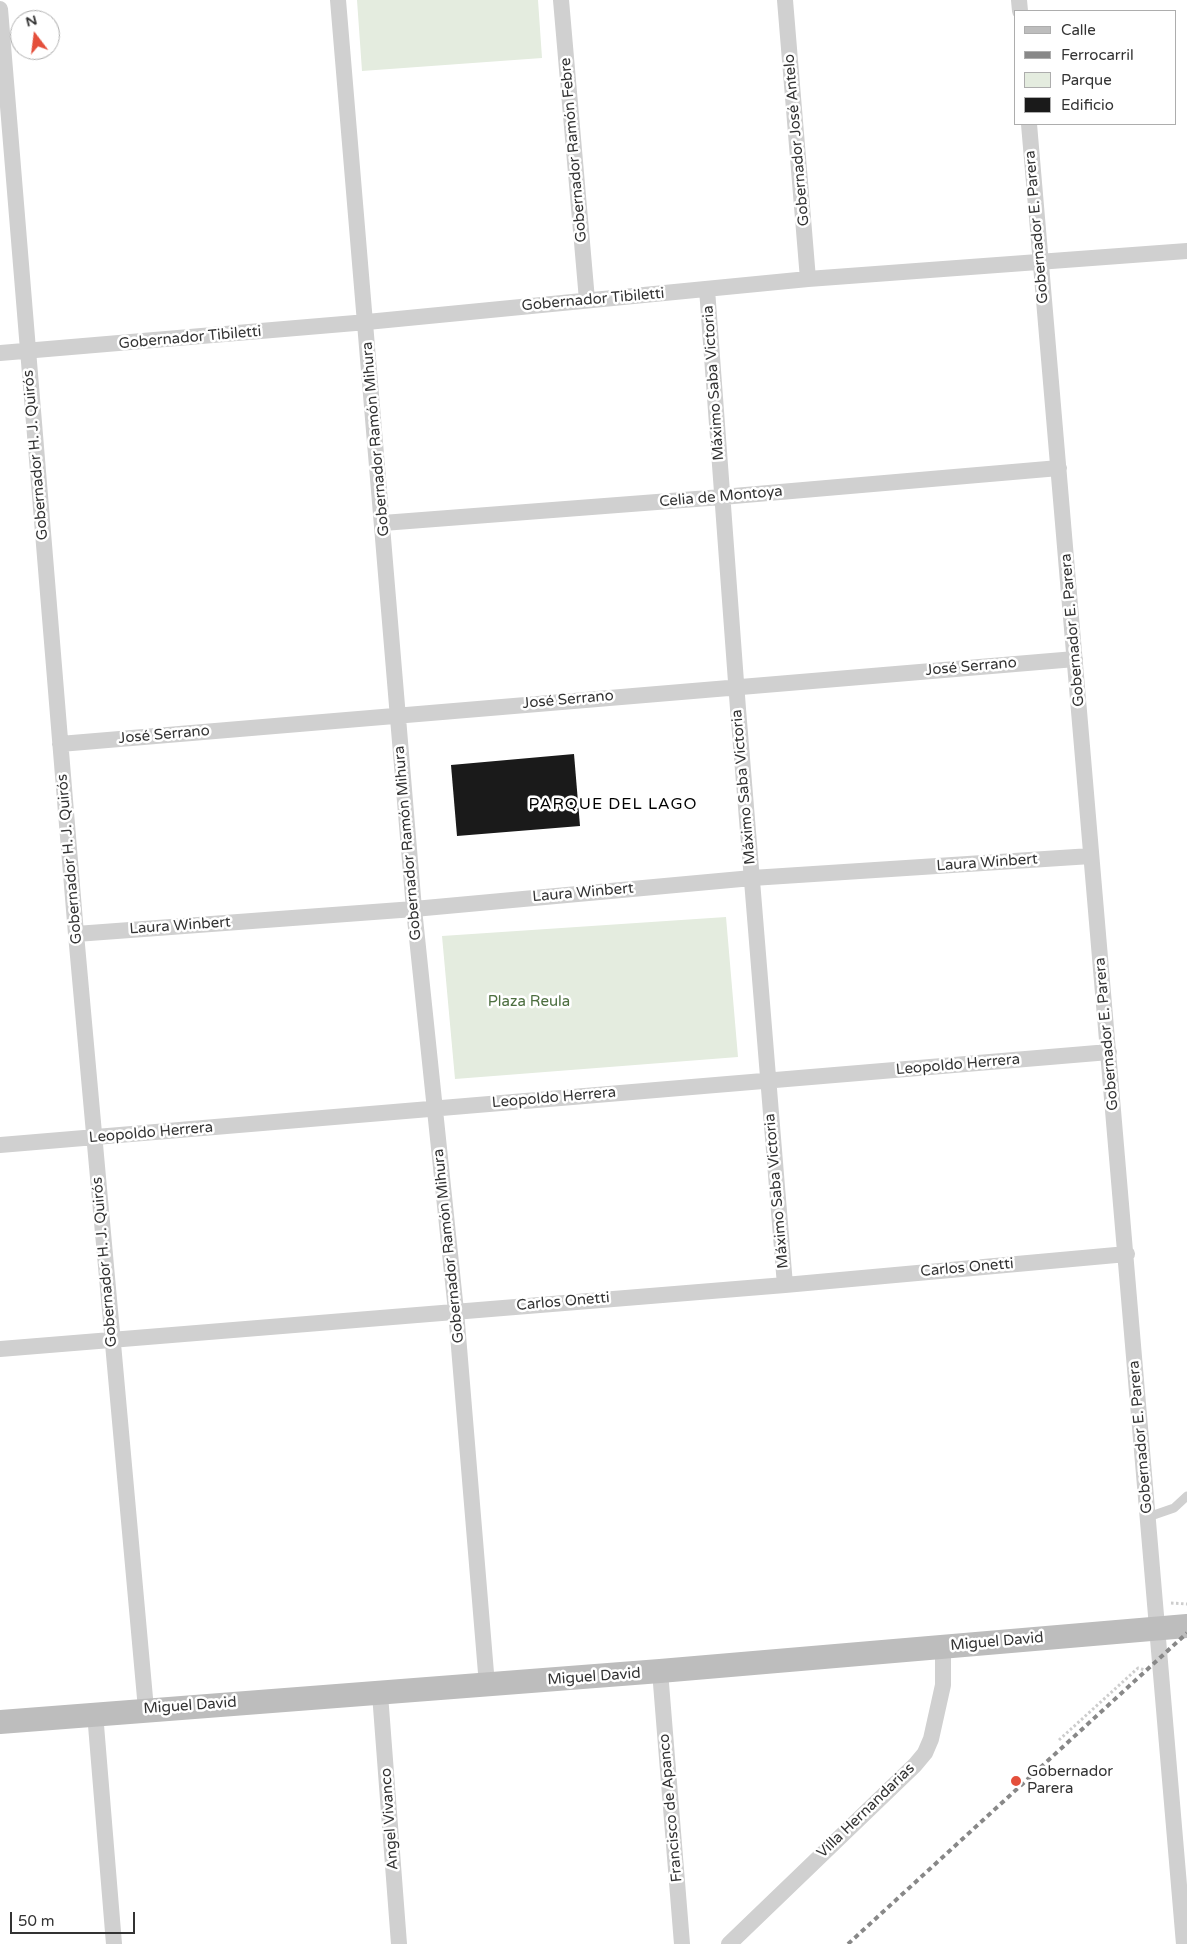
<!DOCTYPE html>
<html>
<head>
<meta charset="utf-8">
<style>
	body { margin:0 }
	#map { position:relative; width:1187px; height:1944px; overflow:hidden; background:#fff; font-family:"Varela Round",sans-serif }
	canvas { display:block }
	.legend { position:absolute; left:1014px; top:10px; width:162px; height:115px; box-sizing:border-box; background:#fff; border:1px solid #adadad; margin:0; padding:6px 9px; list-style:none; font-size:15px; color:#333 }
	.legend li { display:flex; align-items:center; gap:10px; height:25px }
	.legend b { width:25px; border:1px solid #adadad }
	.north { position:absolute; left:10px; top:10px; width:50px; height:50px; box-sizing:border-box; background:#fff; border:1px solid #adadad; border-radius:50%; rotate:345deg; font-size:14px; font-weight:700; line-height:20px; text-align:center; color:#333 }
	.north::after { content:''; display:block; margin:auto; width:18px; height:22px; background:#e44f3b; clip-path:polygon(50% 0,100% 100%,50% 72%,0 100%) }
	.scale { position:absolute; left:10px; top:1912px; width:125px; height:22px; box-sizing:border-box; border:2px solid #333; border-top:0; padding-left:6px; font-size:15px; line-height:18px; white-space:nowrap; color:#333; -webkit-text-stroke:4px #fff; paint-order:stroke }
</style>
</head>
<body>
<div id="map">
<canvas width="1187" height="1944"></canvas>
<ul class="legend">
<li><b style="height:6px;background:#bdbdbd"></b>Calle</li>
<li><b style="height:6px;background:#888"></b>Ferrocarril</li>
<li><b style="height:14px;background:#e4ecdf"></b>Parque</li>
<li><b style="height:14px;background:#1a1a1a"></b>Edificio</li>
</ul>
<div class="north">N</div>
<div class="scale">50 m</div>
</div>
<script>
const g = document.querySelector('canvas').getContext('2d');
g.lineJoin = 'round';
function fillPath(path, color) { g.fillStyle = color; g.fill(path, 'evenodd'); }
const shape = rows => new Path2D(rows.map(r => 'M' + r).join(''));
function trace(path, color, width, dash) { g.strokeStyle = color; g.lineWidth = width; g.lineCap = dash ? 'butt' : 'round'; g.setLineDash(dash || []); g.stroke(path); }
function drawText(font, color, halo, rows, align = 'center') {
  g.font = font + ' "Varela Round",sans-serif'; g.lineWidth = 5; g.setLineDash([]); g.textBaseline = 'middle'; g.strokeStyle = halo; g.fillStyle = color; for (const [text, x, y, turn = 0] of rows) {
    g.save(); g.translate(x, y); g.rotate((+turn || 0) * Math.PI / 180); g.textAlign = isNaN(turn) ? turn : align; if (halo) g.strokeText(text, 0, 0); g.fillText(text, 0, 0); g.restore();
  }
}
fillPath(shape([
	[357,0,538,0,542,58,362,71],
	[726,917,738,1057,455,1079,442,936]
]), '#e4ecdf');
fillPath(shape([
	[574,754,580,826,457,836,451,765]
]), '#1a1a1a');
trace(shape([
	[1171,1603,1187,1604],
	[1059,1740,1138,1668,1145,1670]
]), '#cdcdcd', 3, [2.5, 2.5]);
trace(shape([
	[1148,1517,1174,1508,1187,1496]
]), '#d0d0d0', 9);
trace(shape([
	[338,0,414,909,456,1311,487,1685],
	[561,0,587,300],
	[785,0,808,279],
	[1019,0,1020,11],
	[0,9,76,934,146,1709],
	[1029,124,1184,1944],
	[707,289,738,709,785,1285],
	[0,353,367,322,808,279,1187,251],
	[383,523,722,497,1059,468],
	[60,744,1075,659],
	[76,934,414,909,752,878,1091,856],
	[0,1145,1109,1052],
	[0,1349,785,1285,1127,1254],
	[660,1671,682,1944],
	[380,1694,399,1944],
	[95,1713,114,1944],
	[729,1944,915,1765,925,1753,931,1739,943,1685,943,1647]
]), '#d0d0d0', 16);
trace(shape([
	[0,1722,660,1671,1187,1626]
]), '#bdbdbd', 24);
trace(shape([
	[848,1944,1187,1633]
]), '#888', 4, [5, 4]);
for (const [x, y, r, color] of [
	[1016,1781,6,"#e44f3b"]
]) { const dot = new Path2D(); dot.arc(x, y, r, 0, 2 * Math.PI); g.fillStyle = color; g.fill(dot); trace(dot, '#fff', 2); }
drawText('15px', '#333', '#fff', [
	["Gobernador José Antelo",797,140,-95],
	["Gobernador Ramón Febre",574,150,-95],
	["Gobernador E. Parera",1037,227,-95],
	["Gobernador Tibiletti",593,300,-5],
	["Gobernador Tibiletti",190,338,-5],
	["Máximo Saba Victoria",714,383,-94],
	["Gobernador Ramón Mihura",376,439,-95],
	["Gobernador H. J. Quirós",36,455,-95],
	["Celia de Montoya",721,497,-5],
	["Gobernador E. Parera",1073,630,-95],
	["José Serrano",971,667,-5],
	["José Serrano",568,700,-5],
	["José Serrano",164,735,-5],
	["Máximo Saba Victoria",744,787,-95],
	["Gobernador Ramón Mihura",408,843,-95],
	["Gobernador H. J. Quirós",70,859,-95],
	["Laura Winbert",987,863,-4],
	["Laura Winbert",583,893,-5],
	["Laura Winbert",180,926,-4],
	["Gobernador E. Parera",1107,1034,-95],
	["Leopoldo Herrera",958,1065,-5],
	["Leopoldo Herrera",554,1098,-5],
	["Leopoldo Herrera",151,1133,-5],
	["Máximo Saba Victoria",777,1191,-95],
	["Gobernador Ramón Mihura",449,1246,-96],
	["Gobernador H. J. Quirós",105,1262,-95],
	["Carlos Onetti",967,1268,-5],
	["Carlos Onetti",563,1302,-5],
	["Gobernador E. Parera",1141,1437,-95],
	["Miguel David",997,1642,-5],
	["Miguel David",594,1677,-4],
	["Miguel David",190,1706,-4],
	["Francisco de Apanco",671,1808,-95],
	["Villa Hernandarias",866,1811,-44],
	["Angel Vivanco",390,1819,-94]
]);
drawText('15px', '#4d6f40', '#fff', [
	["Plaza Reula",529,1002]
]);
drawText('15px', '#333', '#fff', [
	["Gobernador",1027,1772],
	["Parera",1027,1789]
], 'left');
g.letterSpacing = '1px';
drawText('16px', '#000', '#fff', [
	["PARQUE DEL LAGO",613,805]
]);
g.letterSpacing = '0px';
</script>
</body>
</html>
